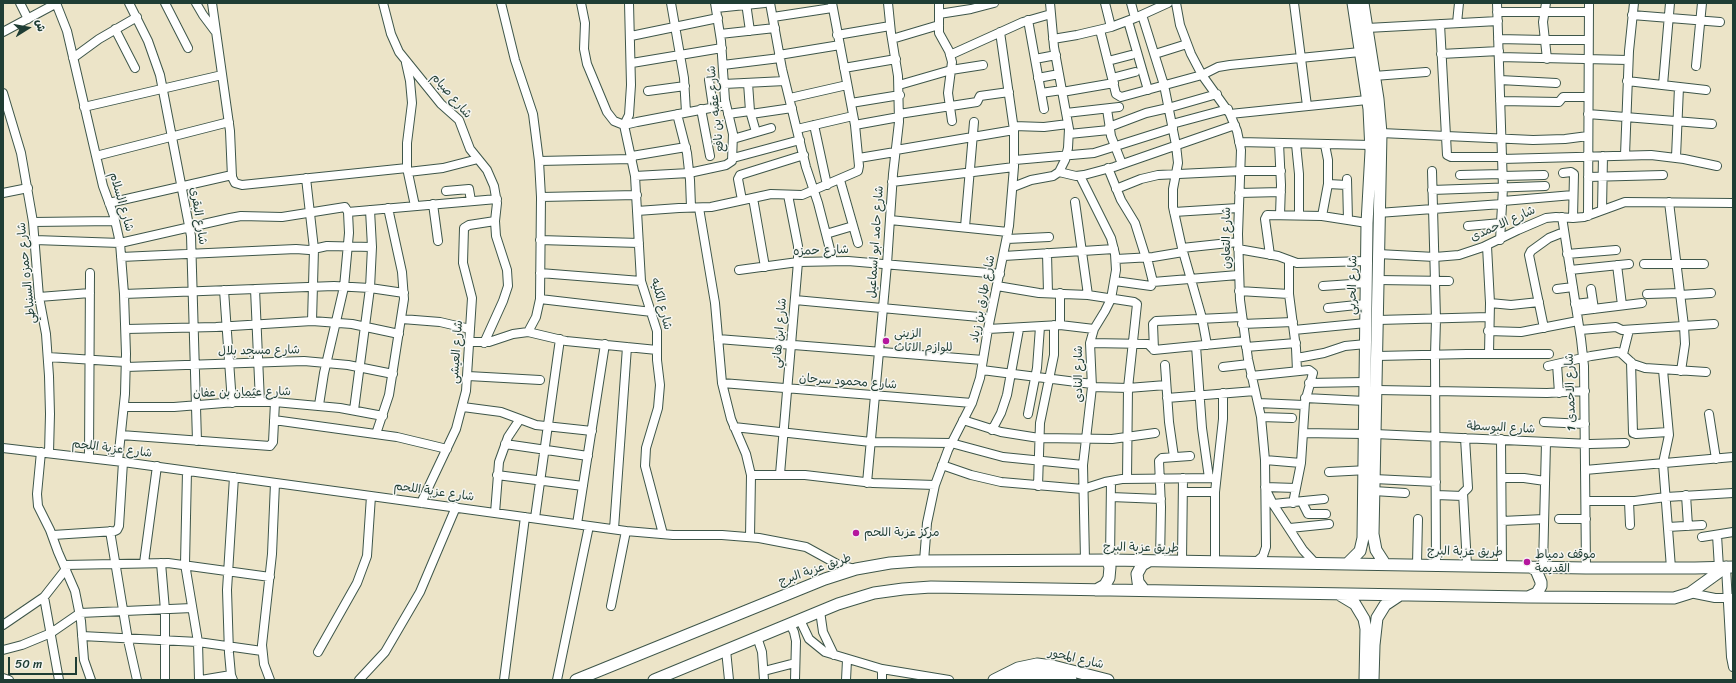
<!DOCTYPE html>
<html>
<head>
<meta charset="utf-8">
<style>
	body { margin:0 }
	#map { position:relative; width:1736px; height:683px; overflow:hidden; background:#ece4c8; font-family:Sriracha,"Playpen Sans Arabic",sans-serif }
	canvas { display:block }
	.frame { position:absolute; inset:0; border:4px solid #1f3d34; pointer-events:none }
	.north { position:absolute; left:8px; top:8px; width:40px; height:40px; -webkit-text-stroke:3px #f6f6f2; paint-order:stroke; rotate:79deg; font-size:11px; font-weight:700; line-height:16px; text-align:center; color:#1f3d34 }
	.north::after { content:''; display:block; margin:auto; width:14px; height:18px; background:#1f3d34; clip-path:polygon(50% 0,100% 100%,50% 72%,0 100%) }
	.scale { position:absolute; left:8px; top:657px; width:69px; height:18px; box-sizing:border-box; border:2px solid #1f3d34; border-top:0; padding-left:5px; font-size:12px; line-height:14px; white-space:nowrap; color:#1f3d34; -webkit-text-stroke:3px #f6f6f2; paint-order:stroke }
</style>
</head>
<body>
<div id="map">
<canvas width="1736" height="683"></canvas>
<div class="frame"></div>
<div class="north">ش</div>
<div class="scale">50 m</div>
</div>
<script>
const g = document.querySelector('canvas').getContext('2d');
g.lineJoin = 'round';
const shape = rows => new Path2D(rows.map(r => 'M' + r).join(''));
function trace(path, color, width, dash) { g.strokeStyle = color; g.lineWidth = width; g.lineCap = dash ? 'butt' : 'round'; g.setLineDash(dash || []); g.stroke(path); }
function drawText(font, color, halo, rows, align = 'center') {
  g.font = font + ' Sriracha,"Playpen Sans Arabic",sans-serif'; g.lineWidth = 3; g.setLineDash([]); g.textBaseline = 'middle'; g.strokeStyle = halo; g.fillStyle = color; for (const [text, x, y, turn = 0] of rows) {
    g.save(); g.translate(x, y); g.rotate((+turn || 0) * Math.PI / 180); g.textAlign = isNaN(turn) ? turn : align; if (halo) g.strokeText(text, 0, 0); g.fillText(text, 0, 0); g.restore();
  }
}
const street = shape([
	[20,3,28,19],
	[56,3,67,31,103,186,114,216,120,243,124,294,126,354,125,394,118,461],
	[129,3,148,41,160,75,191,236,197,441],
	[165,3,188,48],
	[196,3,203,15,215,31],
	[212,3,230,131,232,177,235,183,242,185,407,168],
	[383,3,391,34,399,52,441,104,459,120,470,149,487,170,494,186,497,203,495,221,496,236,507,270,508,286,503,301,484,343],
	[501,3,515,60,533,114,539,161,541,197,540,299,536,317,528,332],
	[581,3,585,23,584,49,587,64,607,112,614,121,624,125],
	[629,3,631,85,629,115,624,125,635,176,641,281,657,331,657,360,660,385,658,408,646,448,645,466,663,534],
	[671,3,684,78,686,112],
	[746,3,750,31],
	[770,3,782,69,806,167,818,203,833,261],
	[939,3,939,33,949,51,952,62,948,93,952,121],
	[1105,3,1111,27],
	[1131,3,1135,18],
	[1176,3,1180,25,1191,54,1202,75,1230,114,1237,131,1241,150,1238,234,1240,300,1248,359,1261,417,1265,460,1266,547,1263,556,1256,562],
	[1294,3,1307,106],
	[1497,3,1503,188,1500,240],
	[1546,3,1543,22,1547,59],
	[716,8,765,3],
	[1497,12,1589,12],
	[939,14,971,9,994,3],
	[1142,15,1164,85,1176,145,1178,163,1173,189,1173,207,1182,248,1202,318,1207,345],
	[1632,15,1720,22],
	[773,17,832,8],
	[1028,20,1044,109],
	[1128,21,1148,90],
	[1457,23,1459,3],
	[1440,24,1447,155,1451,157,1502,157],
	[1367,28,1498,21],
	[115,29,135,68],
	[1100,30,1116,94,1121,97,1202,75,1218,67,1230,65,1360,52],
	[3,32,57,3],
	[720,34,775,28],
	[837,35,890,26],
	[631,36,718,18],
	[892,39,939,25],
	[1053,39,1077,35,1111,27,1135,18,1168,3],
	[1498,39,1545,40,1588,40],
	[1155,54,1187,44],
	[1441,54,1499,51],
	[779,55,840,45],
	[950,55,1023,22,1051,14],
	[1499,57,1628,60],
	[73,58,99,39,137,17],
	[1035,59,1056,55],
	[1108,61,1131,55],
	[406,63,410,81,412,103,407,143,407,168,415,206],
	[632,63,722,48],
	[723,65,780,58],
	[1696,66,1702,3],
	[844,68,896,59],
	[1374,76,1426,72],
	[1038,78,1059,74],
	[1112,78,1135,72],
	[709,80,713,107],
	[1500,80,1556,83],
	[1627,81,1706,90],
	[748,83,750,111,756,132],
	[724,84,785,81],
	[899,85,951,70,983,65],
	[1663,85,1670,3],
	[648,91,685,86],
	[1062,92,1114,83],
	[3,93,21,153,33,222,39,297,46,334,49,376,50,414,49,453],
	[1041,93,1062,90],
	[790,98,847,85],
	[1500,101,1559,102,1563,97,1588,97],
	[851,103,900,95],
	[84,107,222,75],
	[701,109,710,156],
	[1107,109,1111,136,1122,164],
	[1066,113,1119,107],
	[677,114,687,153,690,180,691,207],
	[728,114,750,111],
	[751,114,792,108],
	[899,114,977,102,980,96,1009,92],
	[1230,114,1367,100],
	[1588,114,1712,124],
	[1172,124,1228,109],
	[624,125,637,122,726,105],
	[814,125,827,185],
	[855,125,899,117],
	[1014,126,1044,127,1068,124],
	[1109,127,1146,113,1168,108,1217,94],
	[797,129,853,116],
	[1381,133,1533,140,1565,139,1588,136],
	[1069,134,1109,130],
	[733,139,771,128],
	[1239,142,1371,145],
	[1279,143,1281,185,1280,215],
	[1296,144,1299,174,1299,215],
	[896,150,1014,130],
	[1625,155,1629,51,1634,3],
	[96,156,229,122],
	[632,156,686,147],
	[1676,157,1679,87],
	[733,158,800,140],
	[859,158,895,152],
	[1502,159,1651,155,1684,159,1717,166],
	[1015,160,1094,153,1173,128],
	[539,161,632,159],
	[1108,168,1121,200,1135,223,1146,258],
	[1432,171,1436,319,1435,355,1436,565],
	[408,172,443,168,478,159],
	[1059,172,1076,176,1084,175,1114,167,1235,125],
	[1563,173,1571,172,1574,174,1573,218],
	[1460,175,1502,174],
	[635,176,689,173,726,165,732,161,733,134,725,100,721,41,715,3],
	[1080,176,1111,238,1115,254,1116,270,1111,299,1105,311,1094,329,1090,343,1092,387,1083,465,1085,560],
	[1502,176,1544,175],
	[1588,177,1663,175],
	[306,178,314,249,312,321],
	[1347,179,1348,220],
	[840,180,858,243],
	[892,182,1014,167],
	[1328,184,1347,185],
	[1013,187,1031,180,1053,176,1059,172,1065,160,1068,148,1069,129,1054,47,1050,3],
	[1116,189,1141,179,1158,175,1241,171,1281,171],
	[1432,190,1545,186],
	[446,191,469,189,471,201],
	[3,193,28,188],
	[1239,193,1281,192],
	[541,197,637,195],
	[753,198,765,267],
	[742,200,738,179,740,175,804,155],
	[1503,201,1573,195],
	[1075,202,1088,295],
	[1669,202,1684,326,1685,344,1681,371],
	[109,203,232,175],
	[433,204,438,241],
	[699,208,715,303,722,383,731,419,746,454,751,475,750,537],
	[1602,210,1603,156],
	[637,211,679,208,711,207,771,194,802,195,858,171,859,166,855,125,832,3],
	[348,212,497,199],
	[1174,212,1238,208],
	[1378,213,1502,204],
	[1322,216,1328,184,1328,160,1325,145],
	[1588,216,1589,3],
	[1562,217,1581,339,1584,366,1586,568],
	[890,220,1008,232],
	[33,222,115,221],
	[1468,226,1501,223],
	[965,227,974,122],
	[826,234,853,226],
	[1007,239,1049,237],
	[35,240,120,243,230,218,241,216,282,217,345,207,348,212,349,233,344,287,324,373,319,405],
	[540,240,639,243],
	[1487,246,1490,303,1489,353],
	[1182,248,1238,242],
	[1238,249,1278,256,1297,263,1367,261],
	[1047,253,1048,293],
	[1378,254,1435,257,1459,255,1483,247,1518,230,1546,218,1556,217,1573,218,1584,217,1625,202,1732,203],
	[1567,254,1616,250],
	[1270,255,1265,219,1267,215,1322,216,1367,223],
	[1004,256,1114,249],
	[121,257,296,249,309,250,327,246,372,247],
	[1116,259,1153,257,1183,252],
	[1289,261,1289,294,1296,348,1297,371],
	[1644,264,1704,264],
	[1617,265,1622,305],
	[739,270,798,262,848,261,1000,274],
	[1570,270,1629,264],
	[540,273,641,281],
	[1378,280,1449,281],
	[1115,281,1151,286,1153,282,1147,258],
	[1153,282,1238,275],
	[997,286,1039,293,1088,295,1134,302,1137,304,1128,388,1127,479],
	[1323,286,1366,283],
	[255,289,260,402],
	[1557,289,1573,287],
	[1591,289,1594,309],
	[224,290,232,403],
	[1239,291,1289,294],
	[1060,293,1060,325],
	[124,294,334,286,370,288,404,293],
	[1647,294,1680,293],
	[1680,295,1711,293],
	[39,297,90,293],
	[540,299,652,312],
	[795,300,990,318],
	[1490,303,1511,305,1539,302],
	[1575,304,1592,302],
	[1328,308,1366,304],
	[1577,311,1642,303],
	[402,319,440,322,470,329],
	[1378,320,1489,317],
	[1242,324,1293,322],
	[1544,328,1529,255,1531,251,1549,238,1564,232],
	[126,329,216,327,312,321,352,324,399,334],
	[988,329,1060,325,1094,329],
	[1294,330,1366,323],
	[1580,330,1616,327,1622,330,1714,324],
	[1488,331,1521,332,1578,321],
	[718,339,983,360],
	[470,342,489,342,513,334,528,332,566,341,657,350],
	[1090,343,1148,344,1154,350,1245,341],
	[1196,346,1202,428,1209,478],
	[1246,347,1296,343],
	[1154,350,1153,324,1156,321,1241,317],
	[1623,354,1629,330],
	[1377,356,1467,354,1549,354],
	[48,357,126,362],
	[1297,358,1324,353,1345,346,1366,344],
	[1631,362,1633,433,1636,434,1668,432],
	[1557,364,1559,393],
	[1165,365,1169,422,1174,457],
	[1548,366,1591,356,1617,352,1621,353,1633,364,1645,368,1706,372],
	[126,367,304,361,348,365,393,374],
	[1223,367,1249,364],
	[982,370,1092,384],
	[1663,370,1669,435,1663,463,1671,568],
	[468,376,540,380],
	[1251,376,1309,370,1313,373,1305,402,1301,463,1293,503],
	[722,383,972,403],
	[1309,383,1365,382],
	[1092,387,1128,388,1166,385],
	[1377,390,1547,393,1585,391],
	[1167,398,1255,391],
	[1305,398,1365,401],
	[1258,403,1304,405],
	[124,407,174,407,236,402,275,402,340,408,383,416],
	[463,407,501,412,536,425,592,431],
	[354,410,370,288,372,247,370,210],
	[1028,414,1037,368,1040,327],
	[1709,414,1716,459],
	[1261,417,1292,418],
	[274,420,397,437,447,449],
	[963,420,1001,432,1039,438,1112,439,1155,433],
	[1544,422,1585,424],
	[734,427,871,442,951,443,1003,457,1083,465],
	[992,430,1001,413,1007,395,1019,329],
	[1303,433,1364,434],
	[376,434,389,395,404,299,402,272,388,208],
	[1375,434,1590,444,1625,443],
	[121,435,270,446,273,442,275,402],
	[1465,438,1468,488,1463,493,1467,565],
	[1501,439,1502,566],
	[505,444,588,456],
	[3,448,123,462,626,531,673,535,722,535,759,538,806,547,837,564,855,569],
	[41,452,37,494,38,506,50,530,58,552,75,591,81,621,84,660,91,680],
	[89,458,90,273],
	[1265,460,1301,463],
	[942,465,971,475,1001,482,1083,489,1105,482,1122,479,1216,478],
	[1585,470,1733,457],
	[187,471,185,564,198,642,199,680],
	[1329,472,1368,470],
	[780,474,798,262,798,246,788,195],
	[497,475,583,486],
	[751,475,805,475,873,483,935,485],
	[1502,478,1524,478,1545,481],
	[1374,479,1436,482],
	[867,483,887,264,893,174,899,122,898,76,891,33,888,3],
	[1038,486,1040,423,1054,355,1054,325],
	[1265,487,1296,488],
	[1266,490,1273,504,1303,550,1315,563],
	[1374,491,1405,493],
	[1183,492,1215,492],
	[1436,495,1463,496],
	[1686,495,1688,526],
	[1111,497,1161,499],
	[1586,501,1635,501,1666,497,1733,493],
	[1629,501,1630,525],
	[1302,502,1308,514,1326,514],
	[421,503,456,429,466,391,472,298,463,263,464,228,469,225,495,221],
	[1273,504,1324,499],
	[495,513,499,462,508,437,520,419],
	[535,518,560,339],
	[1559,519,1586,519],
	[1502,521,1544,519],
	[577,524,605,344],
	[1668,527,1702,525],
	[1290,528,1329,524],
	[614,529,627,347],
	[110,531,128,640,137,680],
	[53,535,115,531,117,530,119,526,123,462],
	[1717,535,1719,568],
	[1702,537,1733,532],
	[1110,560,1111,481],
	[924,561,927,523,935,485,948,450,972,403,980,378,988,329,1009,226,1014,167,1014,130,1000,32],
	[1160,561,1161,507,1159,461,1162,458,1190,456],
	[1182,561,1183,478],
	[1215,562,1215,492,1223,419,1223,393],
	[144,563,157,466],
	[161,563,165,610,165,680],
	[1417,564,1418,519],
	[64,565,168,563,270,577],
	[1543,567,1546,442],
	[1726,567,1731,657,1733,667],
	[1690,593,1715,598,1733,598],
	[44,597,59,680],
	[611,606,626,531],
	[820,611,823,632,834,655],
	[800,620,809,639,825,652,882,669,949,680],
	[790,624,794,632,796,641,795,680],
	[3,625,44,597,66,569],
	[82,636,198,642,262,651],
	[757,637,762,652,764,680],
	[3,650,22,645,51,633,80,613,192,608],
	[726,650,729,680],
	[318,652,357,583,367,556,371,496],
	[764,671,795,663],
	[3,678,9,680],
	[201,680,231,675],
	[233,680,231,675,229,653,227,590,234,477],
	[270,680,264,664,262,645,272,554,275,483],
	[359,680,385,652,420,592,456,507],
	[504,680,525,517],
	[557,680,589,526],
	[846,680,847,660],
	[882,680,882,669]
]);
const secondary = shape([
	[1363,3,1378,99,1381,133,1373,534,1376,550,1385,564],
	[1348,563,1360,551,1363,538,1367,223,1371,151,1369,109,1353,3],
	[1528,566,1536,570,1541,582,1541,586,1537,593,1528,597],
	[1096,590,1105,585,1109,578,1110,567,1107,560],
	[1144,590,1138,582,1137,574,1142,565,1149,561],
	[1340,595,1355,604,1364,619,1366,629,1365,680],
	[576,680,825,579,856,569,890,563,917,561,1110,560,1586,568,1695,568,1733,567],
	[654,680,838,604,874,593,903,589,931,587,1528,597,1674,598,1690,593,1726,567],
	[994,680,1018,668,1037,664,1053,666,1108,680],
	[1013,680,1029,675,1042,674,1071,680],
	[1373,680,1374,645,1377,618,1385,605,1400,595]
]);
trace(street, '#3e564a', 10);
trace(secondary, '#3e564a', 13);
trace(street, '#fff', 8);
trace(secondary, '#fff', 11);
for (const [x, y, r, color] of [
	[886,341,4,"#b5179e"],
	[856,533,4,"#b5179e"],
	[1527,562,4,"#b5179e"]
]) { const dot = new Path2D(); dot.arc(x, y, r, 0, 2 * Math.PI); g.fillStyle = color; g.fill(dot); trace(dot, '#f6f6f2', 1.5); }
drawText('12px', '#1f3d34', '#f6f6f2', [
	["شارع صيام",451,96,49],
	["شارع عقبه بن نافع",716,109,-96],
	["شارع السلام",121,202,74],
	["شارع البقرى",198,216,81],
	["شارع الاحمدى",1503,224,-24],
	["شارع التعاون",1227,238,-90],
	["شارع حامد ابو اسماعيل",876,242,-86],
	["شارع حمزه",821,251,-2],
	["شارع حمزه السنباطي",27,273,-96],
	["شارع الحربي",1353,285,-89],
	["شارع طارق بن زياد",983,299,-79],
	["شارع الكليه",661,304,75],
	["شارع ابن هاني",780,333,-85],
	["شارع مسجد بلال",259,351,-1],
	["شارع العيشى",457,352,-86],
	["شارع النادى",1079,374,-90],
	["شارع محمود سرحان",848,382,4],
	["شارع الاحمدى 1",1571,392,-92],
	["شارع عثمان بن عفان",242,393,-1],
	["شارع البوسطة",1501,428,3],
	["شارع عزبة اللحم",112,449,7],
	["شارع عزبة اللحم",434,492,8],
	["طريق عزبة البرج",1141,548,1],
	["طريق عزبة البرج",1465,552,1],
	["طريق عزبة البرج",815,570,-19],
	["شارع المحور",1076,659,13]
]);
drawText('12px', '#1f3d34', '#f6f6f2', [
	["الزينى",894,334],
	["للوازم الاثاث",894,348],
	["مركز عزبة اللحم",864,533],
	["موقف دمياط",1535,555],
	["القديمة",1535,569]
], 'left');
</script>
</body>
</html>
